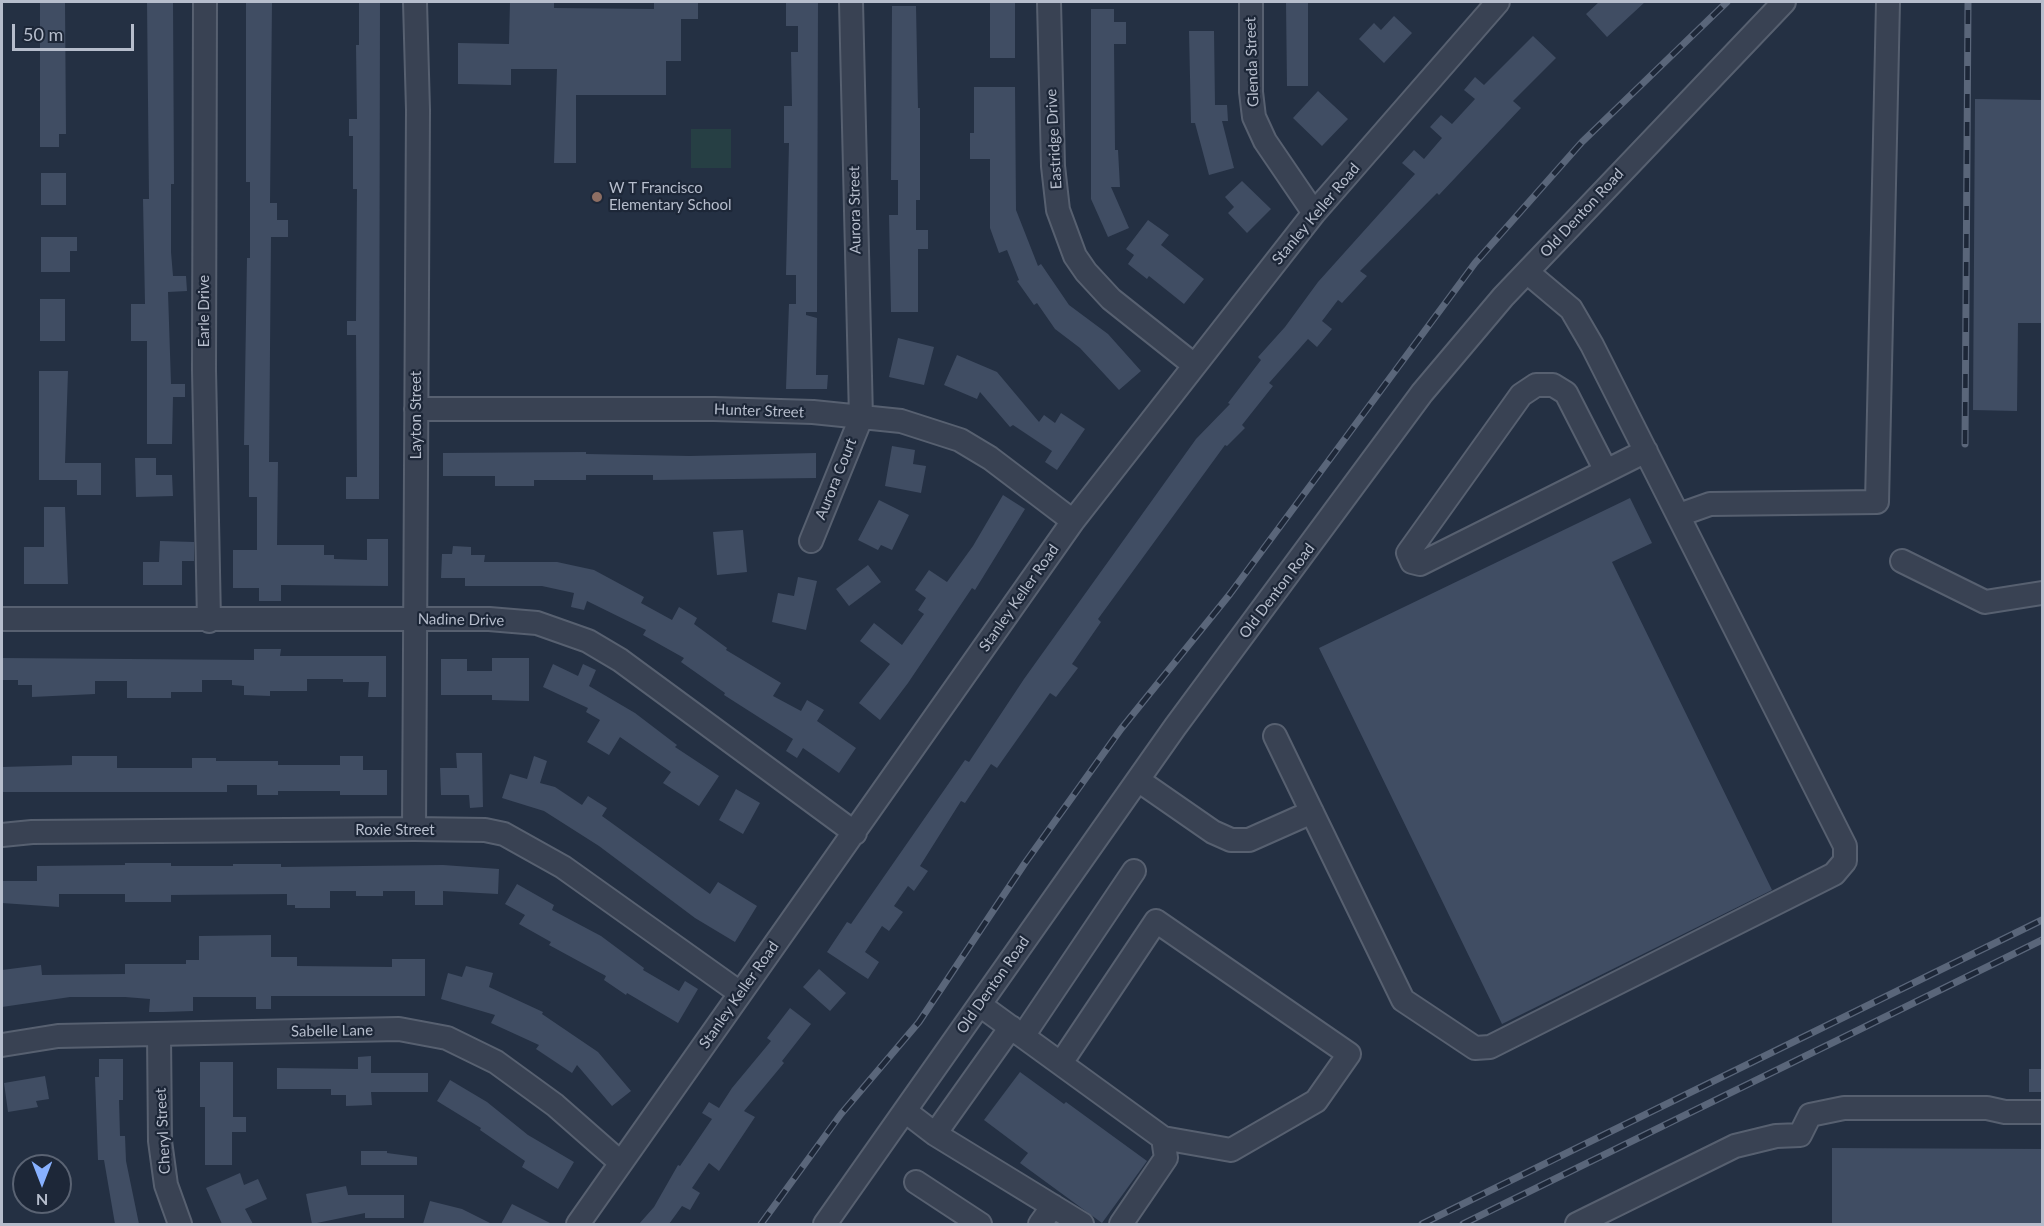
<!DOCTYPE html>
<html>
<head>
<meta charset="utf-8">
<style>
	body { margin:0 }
	#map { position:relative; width:2044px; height:1226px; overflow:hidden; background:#243043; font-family:Lato,sans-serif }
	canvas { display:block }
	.frame { position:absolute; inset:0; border:3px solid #b6bdcc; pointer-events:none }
	.north { position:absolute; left:12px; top:1154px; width:60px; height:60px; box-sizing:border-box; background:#1d2738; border:2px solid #5a6373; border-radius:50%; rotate:180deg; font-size:16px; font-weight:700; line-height:24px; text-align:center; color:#b6bdcc }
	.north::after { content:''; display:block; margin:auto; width:21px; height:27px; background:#88b1ff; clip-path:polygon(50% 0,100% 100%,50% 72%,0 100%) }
	.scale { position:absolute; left:12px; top:24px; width:122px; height:27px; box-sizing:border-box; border:3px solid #b6bdcc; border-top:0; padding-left:8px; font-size:18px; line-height:21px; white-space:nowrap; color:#b6bdcc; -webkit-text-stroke:4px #1d2738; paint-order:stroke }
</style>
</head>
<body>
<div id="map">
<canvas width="2044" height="1226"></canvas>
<div class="frame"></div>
<div class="north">N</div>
<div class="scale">50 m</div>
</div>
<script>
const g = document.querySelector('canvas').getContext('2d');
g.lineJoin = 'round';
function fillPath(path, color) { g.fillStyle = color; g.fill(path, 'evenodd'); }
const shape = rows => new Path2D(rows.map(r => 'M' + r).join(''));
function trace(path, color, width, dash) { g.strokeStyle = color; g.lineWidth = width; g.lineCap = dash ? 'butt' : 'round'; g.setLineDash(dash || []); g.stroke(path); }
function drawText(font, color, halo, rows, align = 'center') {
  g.font = font + ' Lato,sans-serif'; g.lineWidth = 4.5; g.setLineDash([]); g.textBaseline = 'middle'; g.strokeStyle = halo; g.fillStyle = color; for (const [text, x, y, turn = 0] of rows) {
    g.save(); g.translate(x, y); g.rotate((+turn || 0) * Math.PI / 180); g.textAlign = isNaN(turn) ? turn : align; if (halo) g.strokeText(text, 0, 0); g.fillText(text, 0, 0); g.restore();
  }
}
fillPath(shape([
	[691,129,731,129,731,168,691,168]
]), '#263f44');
fillPath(shape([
	[40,2,65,2,66,134,59,134,59,147,40,147],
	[147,2,173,2,174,184,171,184,171,252,173,276,186,276,187,291,168,292,171,384,185,384,185,397,173,397,172,444,147,444,147,341,131,341,131,304,145,304,143,199,149,199],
	[246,2,272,2,270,203,277,203,277,220,288,220,288,237,271,237,269,462,278,462,277,545,324,545,324,555,334,555,334,559,367,560,367,539,388,539,388,586,281,585,281,601,259,601,259,588,233,588,233,550,257,550,257,497,249,497,249,445,244,445,247,258,250,258,250,182,246,182],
	[359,2,380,2,379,499,346,499,346,477,357,477,356,335,347,335,347,321,356,321,357,189,353,189,353,136,349,136,349,119,357,119,356,45,359,45],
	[510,2,554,2,554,8,654,9,654,2,698,2,698,19,681,19,681,61,666,61,666,95,576,95,576,163,554,163,557,69,511,69,511,85,458,84,458,43,509,44],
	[786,2,818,2,817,312,806,312,806,315,817,318,816,375,828,375,827,389,786,389,789,304,796,304,796,275,786,275,789,143,784,143,784,106,792,106,791,52,798,52,798,26,786,26],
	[990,2,1015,2,1015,58,990,58],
	[1286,2,1308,2,1308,86,1287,86],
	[1599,2,1645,2,1607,37,1586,14],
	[892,6,916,6,918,108,920,108,920,200,916,200,916,230,928,230,928,249,918,249,918,312,891,312,889,215,898,215,898,180,891,180],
	[1091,9,1114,9,1114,22,1126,22,1126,44,1114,44,1115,150,1118,150,1120,187,1111,187,1129,228,1108,237,1091,199],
	[1394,16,1412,33,1384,63,1359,39,1374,23,1381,30],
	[1189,31,1214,31,1215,105,1227,105,1228,121,1222,121,1234,168,1209,175,1195,123,1191,123],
	[1533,36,1556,58,1513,101,1521,108,1439,195,1437,193,1360,271,1367,276,1342,303,1338,300,1322,321,1332,329,1317,347,1308,339,1269,383,1273,386,1242,425,1245,428,1227,446,1225,445,1098,619,1101,622,1072,664,1078,668,1056,697,1050,693,997,768,991,764,965,803,961,801,920,866,928,871,914,891,908,886,894,906,903,912,889,931,882,926,865,952,879,962,868,979,827,952,847,922,851,924,965,760,969,762,1024,679,1196,439,1230,404,1228,403,1261,360,1258,357,1285,327,1318,282,1415,174,1402,163,1414,150,1424,159,1442,138,1430,127,1441,115,1452,124,1475,99,1464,90,1475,77,1484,85],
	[974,87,1015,87,1016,210,1038,266,1041,264,1069,305,1108,334,1141,371,1119,390,1080,348,1055,329,1037,303,1034,305,1017,281,1019,280,1007,250,999,253,990,228,990,159,970,159,970,133,974,133],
	[1318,91,1348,119,1322,146,1293,118],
	[1975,99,2043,100,2043,323,2018,323,2017,411,1973,410],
	[41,173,66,173,66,205,41,205],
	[1242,181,1271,209,1247,233,1228,213,1234,207,1225,197],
	[1148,220,1169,235,1161,245,1204,279,1184,304,1149,276,1147,279,1128,264,1134,255,1126,249],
	[41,237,77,237,77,251,70,251,70,272,41,272],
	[40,299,65,299,65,341,40,341],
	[898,338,934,347,924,385,889,377],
	[957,355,997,372,1039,422,1044,415,1055,423,1061,413,1085,429,1057,470,1045,462,1052,451,1013,425,1010,427,980,392,977,399,944,385],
	[39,371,68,371,65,463,101,463,101,495,77,495,77,480,39,480],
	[892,446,915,450,913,464,926,466,921,493,885,486],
	[586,452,586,454,690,456,816,453,816,478,653,480,653,475,586,475,586,480,534,480,534,486,495,486,495,476,443,476,443,453],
	[135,458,156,458,156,475,172,475,173,496,136,497],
	[1003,495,1025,509,975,590,972,588,908,683,880,720,859,703,890,664,860,641,874,623,902,645,924,614,918,610,926,598,915,590,929,570,947,582,973,546],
	[1630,498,1652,543,1612,562,1772,890,1502,1024,1319,648],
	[879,500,909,515,892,550,881,545,878,550,858,540],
	[44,507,65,507,68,584,24,584,24,547,44,547],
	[743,530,747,572,717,575,713,532],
	[160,541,194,542,194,561,182,561,182,585,143,585,143,562,159,562],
	[453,546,471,547,471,555,485,555,484,562,557,562,594,570,644,597,641,603,672,620,679,607,697,618,694,624,727,648,726,650,781,683,773,696,801,711,807,700,824,710,817,721,856,748,839,773,803,748,797,758,786,751,793,739,724,695,725,693,681,662,684,658,643,635,646,630,587,601,584,610,571,607,574,593,542,586,465,586,465,578,441,578,442,554,452,554],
	[868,565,881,582,849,606,836,589],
	[798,577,817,581,806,630,772,622,778,593,794,596],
	[254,649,281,649,280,656,386,656,386,697,368,697,369,682,343,682,343,679,307,679,307,691,270,691,270,696,244,695,244,686,232,685,232,680,202,680,202,692,171,692,171,698,127,698,127,681,95,681,95,694,32,697,32,685,18,685,18,680,2,680,2,658,254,660],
	[492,658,529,658,529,701,492,700,492,695,441,695,441,659,467,659,467,671,492,671],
	[553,664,578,676,583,664,596,670,589,686,635,713,677,745,675,747,719,776,699,806,663,783,671,772,620,737,609,755,587,742,600,720,586,712,588,708,543,687],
	[456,753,482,753,483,807,470,808,469,795,441,795,440,768,457,768],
	[72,756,117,756,117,768,192,768,192,758,216,758,216,761,278,761,278,765,340,765,340,756,363,756,363,770,387,770,387,795,340,795,340,791,278,791,278,795,257,795,257,785,227,785,227,792,2,792,2,767,72,765],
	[534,756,547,761,540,783,555,787,582,805,588,796,607,808,602,816,710,894,718,882,757,906,735,942,695,918,599,846,544,811,502,798,510,774,527,779],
	[736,789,760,803,743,834,719,820],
	[125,863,171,863,171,866,233,866,233,864,281,864,281,867,443,865,499,869,498,894,443,891,443,905,415,905,415,891,383,891,383,896,356,896,356,891,330,891,330,908,295,908,295,905,287,905,287,894,171,895,171,902,125,902,125,894,59,894,59,907,2,903,2,881,37,881,37,866,125,865],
	[517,884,554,905,552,910,601,936,644,968,643,970,679,991,685,981,698,989,678,1023,627,993,626,995,604,980,606,976,549,945,551,942,519,924,525,915,505,904],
	[271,935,271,957,297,957,297,966,392,967,392,959,425,959,425,996,271,996,271,1009,256,1009,256,997,193,997,193,1011,164,1012,149,1012,150,999,125,997,70,997,2,1007,2,970,41,965,42,975,125,974,125,964,186,964,186,960,199,960,199,936],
	[466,966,493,973,489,987,543,1012,542,1014,598,1052,631,1091,612,1106,577,1065,572,1073,536,1049,539,1045,491,1023,495,1015,441,999,448,973,462,977],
	[819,969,846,993,830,1011,803,987],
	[790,1008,811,1024,782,1061,784,1063,744,1111,755,1117,719,1171,709,1163,692,1188,700,1193,690,1210,682,1206,669,1224,639,1224,654,1207,678,1165,680,1166,712,1119,702,1113,709,1102,719,1108,732,1088,771,1041,767,1038],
	[371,1056,371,1073,428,1073,428,1092,371,1092,372,1105,346,1106,346,1095,331,1095,331,1089,277,1089,277,1068,358,1069,358,1057],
	[99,1059,123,1059,123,1100,119,1100,120,1136,125,1136,126,1161,139,1224,115,1224,104,1160,98,1160,95,1077,99,1077],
	[200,1062,233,1062,233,1117,246,1117,246,1132,232,1132,232,1165,205,1165,205,1107,200,1107],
	[2029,1069,2043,1069,2043,1092,2029,1092],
	[1020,1072,1064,1104,1066,1102,1147,1161,1102,1223,1020,1163,1028,1153,984,1120],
	[45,1076,49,1099,36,1101,38,1107,8,1112,4,1083],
	[450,1080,487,1102,528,1135,574,1162,558,1189,522,1167,525,1161,480,1130,481,1128,437,1101],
	[1832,1148,2043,1149,2043,1224,1832,1224],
	[361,1151,387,1151,387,1153,417,1157,417,1165,361,1165],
	[240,1173,244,1185,258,1179,267,1199,245,1209,253,1224,222,1224,206,1188],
	[346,1186,348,1195,404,1195,404,1218,365,1218,365,1213,312,1224,306,1194],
	[430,1201,462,1209,492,1224,423,1224],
	[512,1204,552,1224,501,1224]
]), '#404d63');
const minor = shape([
	[205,2,204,370,209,621],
	[1049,2,1053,166,1058,210,1075,256,1086,272,1111,299,1194,365],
	[1251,2,1251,92,1254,117,1265,141,1314,213],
	[416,409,714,409,813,412,901,421,960,440,990,458,1073,521],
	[1606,471,1566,393,1553,385,1536,385,1521,395,1408,553,1412,562,1420,564,1646,451],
	[1679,515,1710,504,1877,502,1888,2],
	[811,541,861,418,851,2],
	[1902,561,1985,602,2042,593],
	[2,619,489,619,537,623,588,641,620,660,855,833],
	[1275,736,1403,1000,1475,1048,1490,1047,1834,874,1845,861,1845,846,1592,345,1571,309,1527,272],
	[1138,780,1213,832,1231,840,1249,840,1312,812],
	[414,829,418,110,415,2],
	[2,835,32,832,414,829,485,830,504,834,563,867,740,993],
	[980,1005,1163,1138,1166,1158,1121,1224],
	[159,1035,160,1141,166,1185,180,1224],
	[1023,1036,1134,871],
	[2,1045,58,1036,399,1029,447,1038,496,1062,555,1105,621,1163],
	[1061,1063,1156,921,1349,1054,1316,1101,1231,1150,1163,1138],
	[905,1111,935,1134,1082,1224],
	[935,1134,1011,1027],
	[916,1182,980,1224],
	[578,1224,1073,521,1314,213,1498,2],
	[825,1224,1175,727,1422,393,1503,297,1784,2],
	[1040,1224,1053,1206],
	[1577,1224,1735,1146,1776,1136,1800,1135,1810,1115,1844,1108,1987,1108,2005,1112,2042,1112]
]);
trace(minor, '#576070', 26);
trace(minor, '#394253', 22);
const rail = shape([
	[1965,444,1968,2],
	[761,1224,841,1114,919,1022,1025,863,1121,729,1230,594,1475,263,1582,142,1727,2],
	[1422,1224,2042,920],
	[1463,1224,2042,940]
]);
trace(rail, '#5a667a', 7);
trace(rail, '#1d2738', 4.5, [14]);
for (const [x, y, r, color] of [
	[597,197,6,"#8d6e63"]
]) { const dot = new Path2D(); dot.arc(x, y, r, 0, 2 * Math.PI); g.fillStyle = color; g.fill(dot); trace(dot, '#1d2738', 2); }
drawText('15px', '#b6bdcc', '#1d2738', [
	["Glenda Street",1252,62,-92],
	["Eastridge Drive",1054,139,-93],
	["Aurora Street",855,210,-91],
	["Old Denton Road",1582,213,-47],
	["Stanley Keller Road",1316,214,-50],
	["Earle Drive",204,311,-90],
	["Hunter Street",759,411,2],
	["Layton Street",416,415,-90],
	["Aurora Court",836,479,-68],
	["Old Denton Road",1277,591,-53],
	["Stanley Keller Road",1019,598,-55],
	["Nadine Drive",461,620,1],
	["Roxie Street",395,830],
	["Old Denton Road",993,985,-55],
	["Stanley Keller Road",739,995,-55],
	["Sabelle Lane",332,1031,-1],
	["Cheryl Street",163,1131,-93]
]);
drawText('15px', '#b6bdcc', '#1d2738', [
	["W T Francisco",609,188],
	["Elementary School",609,205]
], 'left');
</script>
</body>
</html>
